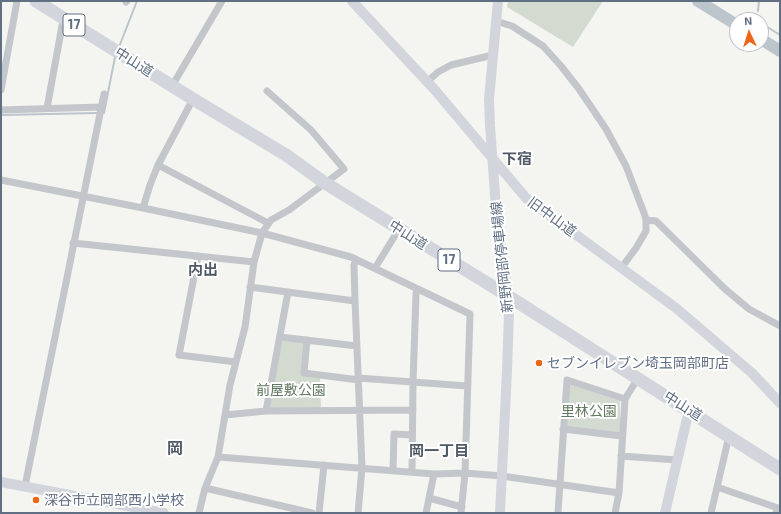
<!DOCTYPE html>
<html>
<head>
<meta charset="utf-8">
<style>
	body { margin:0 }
	#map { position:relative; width:781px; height:514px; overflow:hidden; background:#f4f4f0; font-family:"Exo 2",sans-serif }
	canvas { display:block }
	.frame { position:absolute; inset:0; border:2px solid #616f83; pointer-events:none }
	.north { position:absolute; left:729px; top:12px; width:40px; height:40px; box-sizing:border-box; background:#fff; border:1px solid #c0c5cd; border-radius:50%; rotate:356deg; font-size:11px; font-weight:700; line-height:16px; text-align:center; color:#616f83 }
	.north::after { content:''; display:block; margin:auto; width:14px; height:18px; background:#ec6618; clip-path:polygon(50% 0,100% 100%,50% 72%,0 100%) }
</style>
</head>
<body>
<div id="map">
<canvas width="781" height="514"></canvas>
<div class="frame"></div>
<div class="north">N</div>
</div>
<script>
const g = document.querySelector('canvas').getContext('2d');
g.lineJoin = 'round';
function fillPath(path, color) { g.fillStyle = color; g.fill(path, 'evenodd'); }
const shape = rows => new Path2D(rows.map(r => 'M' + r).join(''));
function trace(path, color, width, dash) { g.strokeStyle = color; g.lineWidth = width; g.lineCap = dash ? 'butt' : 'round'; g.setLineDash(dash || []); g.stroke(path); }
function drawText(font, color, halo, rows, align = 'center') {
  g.font = font + ' "Exo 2","Noto Sans JP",sans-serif'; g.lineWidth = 4; g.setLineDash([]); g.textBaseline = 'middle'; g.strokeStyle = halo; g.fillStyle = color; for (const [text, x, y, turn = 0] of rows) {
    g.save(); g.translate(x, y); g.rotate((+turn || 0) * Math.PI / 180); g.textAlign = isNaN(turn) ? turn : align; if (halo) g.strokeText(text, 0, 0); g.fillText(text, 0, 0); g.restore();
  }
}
fillPath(shape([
	[508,1,603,1,573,47,507,7],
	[286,340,305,343,302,374,320,377,321,408,271,409,270,407,282,342],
	[569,384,620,401,620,431,617,433,567,427]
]), '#d3dbd1');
trace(shape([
	[758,11,759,1],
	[761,23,780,35],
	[119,47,137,1],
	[103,113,104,113,115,57],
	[1,115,97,113]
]), '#bcc5cc', 2);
trace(shape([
	[698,1,737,25],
	[761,39,780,51]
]), '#bcc5cc', 12);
trace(shape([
	[126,2,127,1],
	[496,21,512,26,543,46,561,66,579,89,606,129,626,166,644,213,646,220,646,231,636,248,622,267],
	[427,82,438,72,451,65,493,55],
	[172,86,222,1],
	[1,90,17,1],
	[47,108,62,26,65,19],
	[1,110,101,107],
	[158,165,268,223],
	[1,180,143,208,262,233,351,257,470,314,465,473,461,513],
	[143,208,150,185,158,165,193,99],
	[646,220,656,221,725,289,749,309,780,326],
	[73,243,254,262],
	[198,256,179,355,236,362],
	[356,259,354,265,355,301,362,468,358,513],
	[375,268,399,229],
	[250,287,355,301],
	[280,337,357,346],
	[307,340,304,373,359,380],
	[358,378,467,386],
	[266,411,288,292],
	[225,415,266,411,413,410],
	[563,429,622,436],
	[621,456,677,460],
	[218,457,434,474,465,473,502,476,619,493],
	[393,471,394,434,412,435],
	[412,472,413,383,416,294,417,289],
	[25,486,104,94],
	[717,487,778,508,776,513],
	[205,488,312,513],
	[429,498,462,507],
	[199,513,205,488,218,457,230,385,245,327,254,262,262,233,271,220,289,210,344,169,311,130,267,91],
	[319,513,324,465],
	[426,513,434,474],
	[558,513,567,380,625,399],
	[615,513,619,493,625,399,638,378],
	[711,513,729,436]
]), '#c3c6ca', 7);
trace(shape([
	[352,1,434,89,526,198,676,308,752,373,780,403],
	[498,1,489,99,490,126,496,208,507,287,509,313,507,371,500,513],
	[1,482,164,513],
	[665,513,689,410]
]), '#d2d6dc', 10);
trace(shape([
	[36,1,193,99,286,155,325,183,508,296,780,469]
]), '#d2d6dc', 13);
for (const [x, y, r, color] of [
	[539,363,4,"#ec6618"],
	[36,500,4,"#ec6618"]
]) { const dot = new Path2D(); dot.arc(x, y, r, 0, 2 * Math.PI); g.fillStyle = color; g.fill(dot); trace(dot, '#fff', 1.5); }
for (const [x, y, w] of [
	[74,25,22],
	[449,260,22]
]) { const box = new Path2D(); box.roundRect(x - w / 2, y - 11, w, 22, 3); g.fillStyle = '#fff'; g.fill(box); trace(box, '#616f83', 1); }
drawText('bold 13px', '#616f83', null, [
	["17",74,25],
	["17",449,260]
]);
drawText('14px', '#616f83', '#fff', [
	["中山道",134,62,32],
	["旧中山道",552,217,36],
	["中山道",408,235,32],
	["新野岡部停車場線",502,257,-96],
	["中山道",683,406,32]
]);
drawText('14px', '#616f83', '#fff', [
	["セブンイレブン埼玉岡部町店",547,363],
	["深谷市立岡部西小学校",44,500]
], 'left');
drawText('14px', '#627961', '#fff', [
	["前屋敷公園",291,390],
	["里林公園",589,411]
]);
drawText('bold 15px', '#505a67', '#fff', [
	["下宿",517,159],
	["内出",203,270],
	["岡一丁目",439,451]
]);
drawText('bold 16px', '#505a67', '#fff', [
	["岡",175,449]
]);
</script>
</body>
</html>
